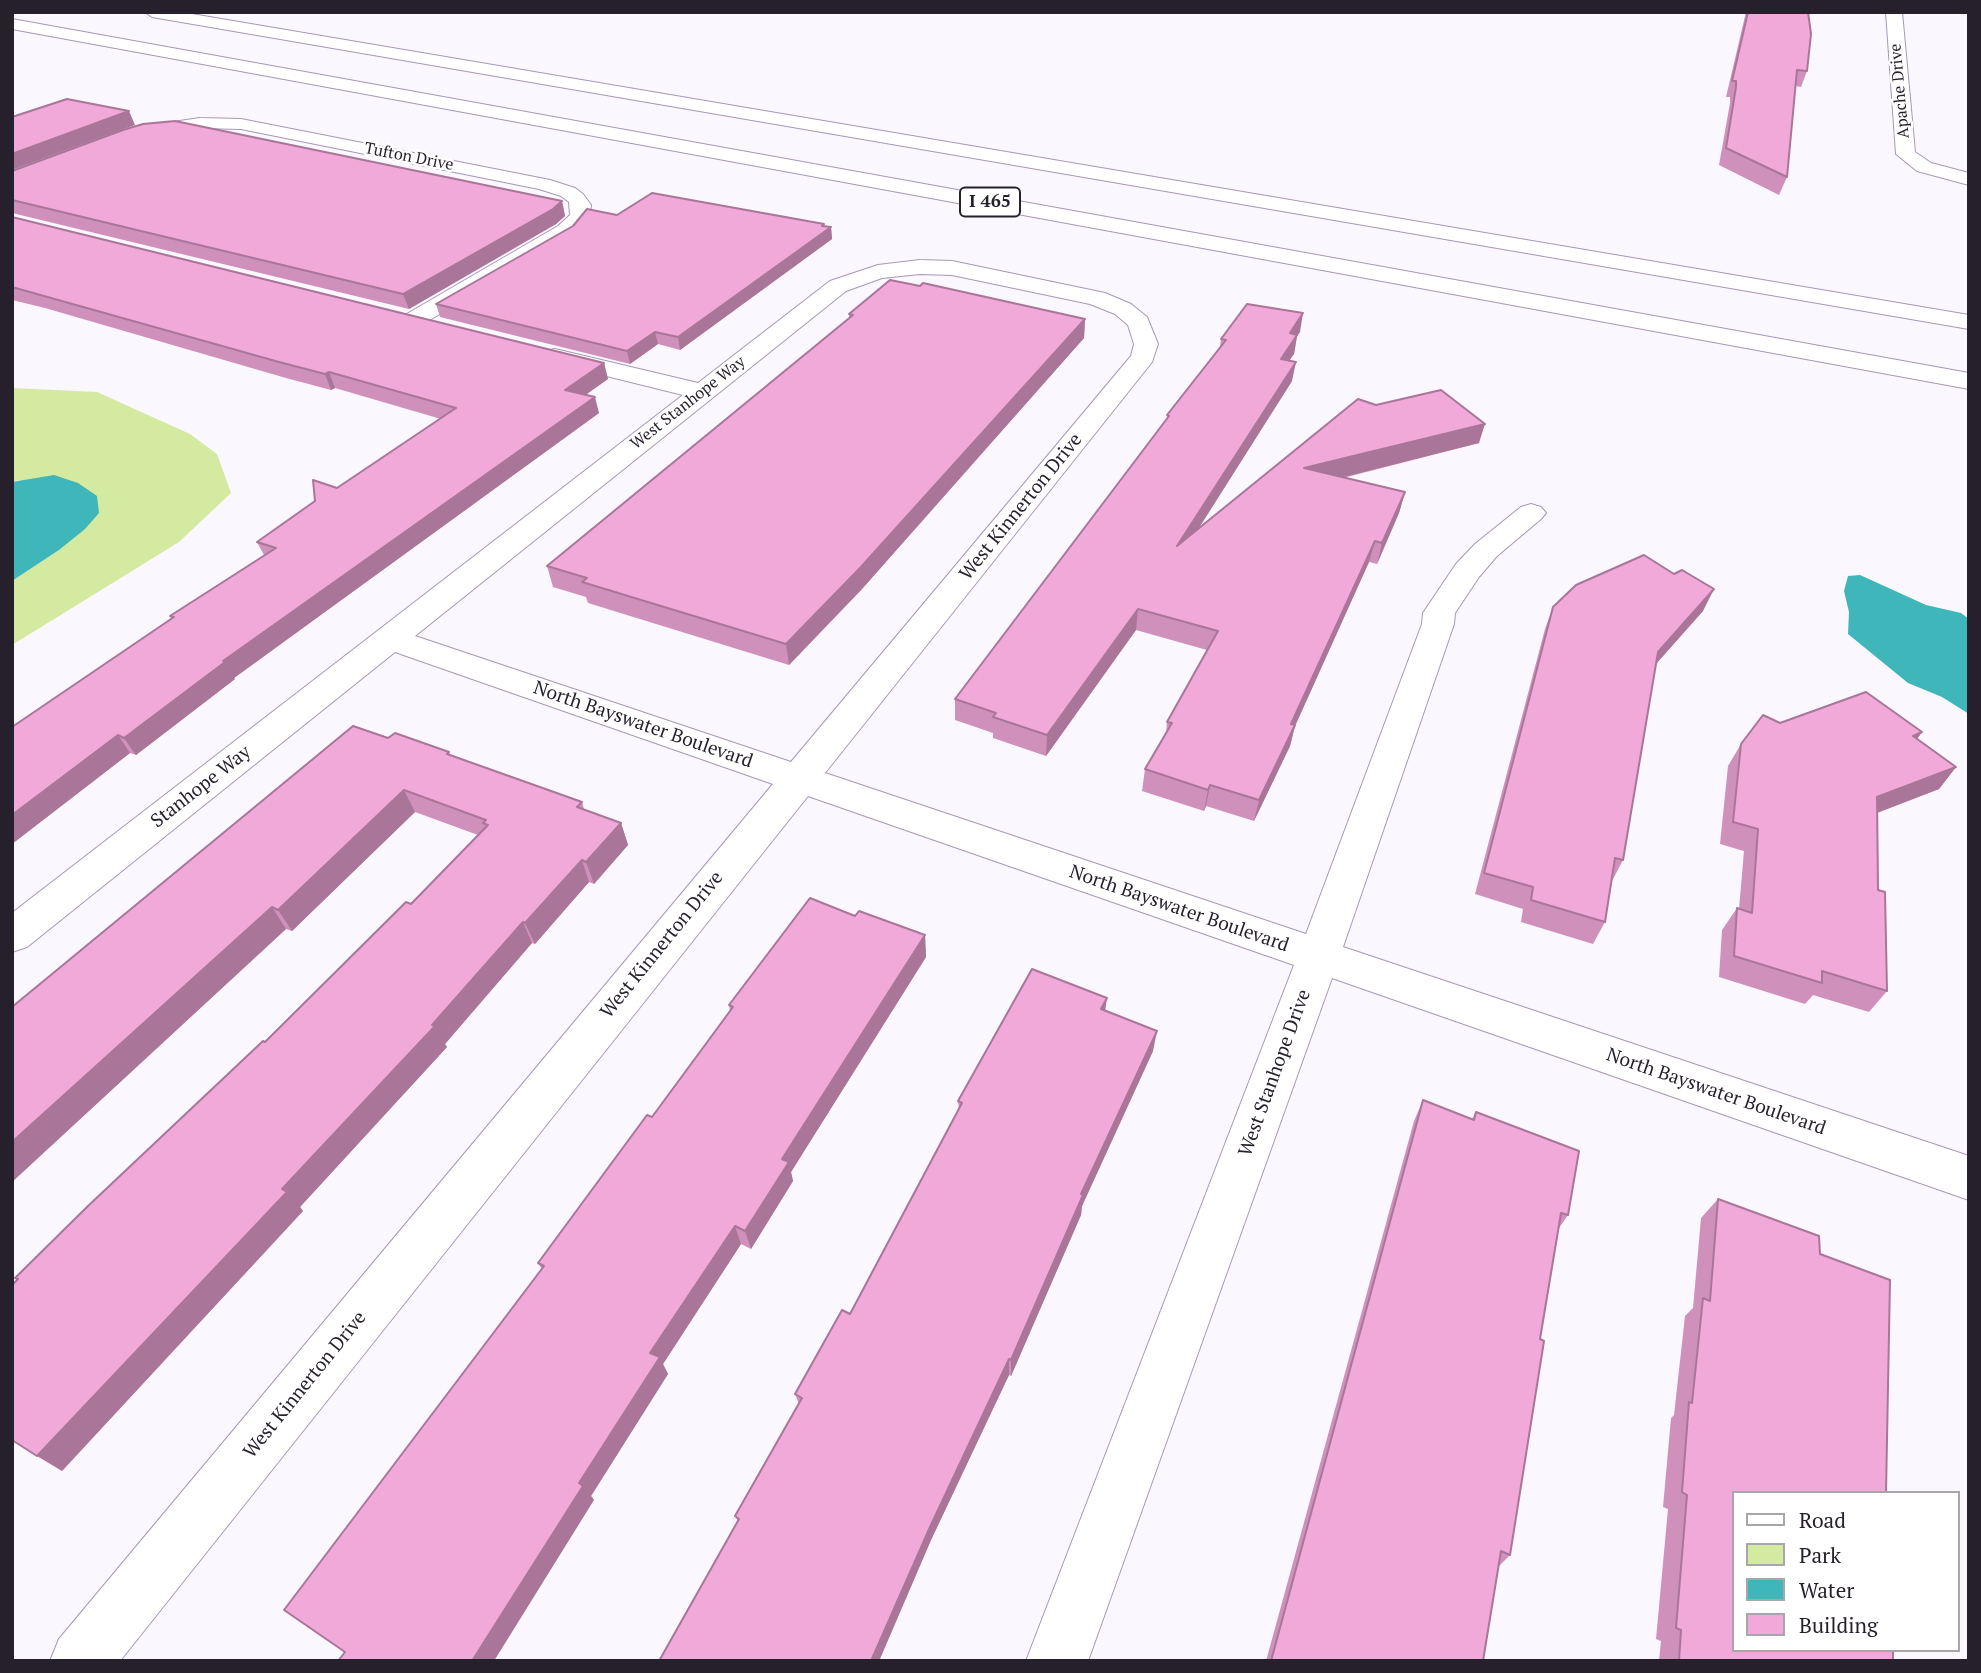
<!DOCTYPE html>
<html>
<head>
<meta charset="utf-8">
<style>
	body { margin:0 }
	#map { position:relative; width:1981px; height:1673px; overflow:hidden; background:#faf7fe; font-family:"PT Serif",serif }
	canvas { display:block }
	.frame { position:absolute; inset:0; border:14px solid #261f2c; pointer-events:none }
	.legend { position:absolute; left:1732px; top:1491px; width:228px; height:161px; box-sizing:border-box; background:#fff; border:2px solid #a8a5ab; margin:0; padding:9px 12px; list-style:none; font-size:21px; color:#261f2c }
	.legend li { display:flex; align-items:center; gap:14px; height:35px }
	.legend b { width:35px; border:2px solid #a8a5ab }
</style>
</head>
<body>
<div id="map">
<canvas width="1981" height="1673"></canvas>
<div class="frame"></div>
<ul class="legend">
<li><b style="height:9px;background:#fff"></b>Road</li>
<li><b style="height:19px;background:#d3eaa0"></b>Park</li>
<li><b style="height:19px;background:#3eb6ba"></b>Water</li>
<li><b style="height:19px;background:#f1a9da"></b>Building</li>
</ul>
</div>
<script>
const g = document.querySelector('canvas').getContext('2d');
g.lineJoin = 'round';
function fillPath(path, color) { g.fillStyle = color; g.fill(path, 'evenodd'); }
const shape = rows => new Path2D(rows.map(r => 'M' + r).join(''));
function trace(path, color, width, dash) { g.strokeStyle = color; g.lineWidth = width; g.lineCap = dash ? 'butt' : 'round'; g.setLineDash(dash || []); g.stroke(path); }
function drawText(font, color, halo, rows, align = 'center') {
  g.font = font + ' "PT Serif",serif'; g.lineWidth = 5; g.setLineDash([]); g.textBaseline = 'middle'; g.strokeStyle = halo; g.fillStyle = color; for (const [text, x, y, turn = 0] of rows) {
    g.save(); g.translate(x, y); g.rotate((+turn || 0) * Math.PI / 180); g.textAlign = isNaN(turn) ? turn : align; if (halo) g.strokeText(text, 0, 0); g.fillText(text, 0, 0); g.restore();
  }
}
fillPath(shape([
	[12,388,97,392,190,434,217,454,231,493,179,542,12,645,12,581,59,550,19,480,12,482]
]), '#d3eaa0');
fillPath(shape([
	[54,475,78,483,97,496,99,513,85,529,59,550,12,581,12,482],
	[1860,575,1926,605,1961,613,1969,619,1969,714,1942,697,1908,683,1848,634,1849,612,1844,591,1848,576]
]), '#3eb6ba');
const minor = shape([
	[1886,12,1902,12,1915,152,1931,163,1969,173,1969,185,1917,171,1896,154,1886,12],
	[200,118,241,119,550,180,575,188,583,194,591,205,590,216,574,236,421,325,405,325,401,320,405,315,558,226,570,215,569,202,561,196,539,189,241,129,200,128,138,139,129,133,138,127,200,118],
	[920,260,952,261,1105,293,1131,304,1147,317,1158,344,1152,362,825,773,1306,934,1422,624,1423,613,1456,564,1475,544,1521,507,1531,504,1541,507,1546,513,1541,519,1497,556,1479,577,1455,613,1454,624,1343,947,1969,1156,1969,1200,1332,978,1088,1661,1026,1661,1294,965,808,796,120,1661,50,1661,59,1639,773,784,395,652,27,947,12,952,12,913,683,395,546,361,543,356,546,351,555,349,698,383,830,281,878,265,920,260],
	[920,274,952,275,1090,304,1115,314,1128,325,1134,344,1131,356,791,762,415,636,846,291,882,278,920,274]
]);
const highway = shape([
	[145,12,180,12,1969,315,1969,329,152,17,145,12],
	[12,19,1969,373,1969,389,12,29,12,19]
]);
trace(minor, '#a897b7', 2);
trace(highway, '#a897b7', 2);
fillPath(minor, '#fff');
fillPath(highway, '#fff');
fillPath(shape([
	[1746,12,1808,12,1807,71,1801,87,1795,86,1787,177,1779,195,1719,165,1730,103,1730,97,1726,97],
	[12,171,562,201,565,216,556,224,409,309,12,213],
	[617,215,824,224,824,226,831,227,832,239,680,350,658,344,630,364,440,317,436,304,573,226],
	[12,217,604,363,608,379,585,395,599,413,234,678,235,679,136,755,130,753,12,844,12,727,172,619,170,616,264,555,257,542,441,419,335,388,331,390,286,378,45,308,12,300],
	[849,314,1085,319,1084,338,862,589,789,665,588,603,586,597,553,587,547,566,849,318],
	[1300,332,1297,336,1294,354,1289,360,1292,381,1199,528,1358,399,1479,443,1343,478,1405,492,1399,513,1377,564,1369,562,1295,726,1290,746,1254,821,1206,806,1204,811,1142,791,1145,769,1166,734,1167,722,1207,650,1136,630,1046,756,993,738,993,733,955,720,955,699,1167,420,1167,415,1220,347,1221,339],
	[1553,607,1703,611,1656,664,1623,860,1612,881,1605,922,1593,944,1521,922,1523,909,1475,894,1545,629],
	[1922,732,1917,739,1956,767,1939,789,1877,813,1878,890,1887,991,1869,1012,1813,995,1805,1004,1719,977,1722,930,1737,908,1739,909,1744,851,1720,844,1728,766,1741,744],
	[449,752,450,755,582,802,584,809,621,823,628,845,594,884,589,882,535,944,532,943,445,1044,447,1047,300,1207,303,1211,62,1471,265,1042,411,904,478,835,415,812,292,931,286,929,12,1182,12,1007],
	[855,916,925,935,926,957,791,1172,793,1181,751,1249,741,1244,663,1364,668,1374,591,1496,594,1500,345,1652,542,1269,538,1263,652,1117,730,1010,729,1005],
	[1105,1011,1153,1051,1082,1206,1081,1215,1011,1376,1009,1375,931,1540,879,1661,659,1661,738,1521,735,1516,799,1404,795,1394,850,1314,959,1110,958,1101],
	[1423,1100,1472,1119,1476,1112,1568,1215,1559,1228,1540,1339,1510,1555,1499,1566,1483,1661,1266,1661,1414,1121],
	[1718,1199,1820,1254,1886,1493,1893,1661,1659,1661,1661,1641,1656,1639,1668,1509,1663,1507,1671,1418,1674,1415,1685,1316,1693,1308,1701,1218]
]), '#cf91bb');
fillPath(shape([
	[129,111,135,125,12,170,12,154],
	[562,201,565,216,556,224,409,309,403,294],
	[824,224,825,231,831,227,832,239,680,350,678,337],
	[1303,313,1300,332,1297,336,1294,354,1277,378,1281,359,1290,333],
	[1085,319,1084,338,862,589,789,665,786,644],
	[655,332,658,344,630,364,627,351],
	[1296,362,1292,381,1174,567,1177,546],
	[604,363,608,379,570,406,565,390],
	[329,372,335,388,331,390,325,374],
	[595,397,599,413,234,678,235,679,136,755,124,738,223,661],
	[1485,424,1479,443,1300,488,1304,468],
	[1405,492,1399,513,1377,564,1382,543],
	[1375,541,1369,562,1295,726,1290,746,1254,821,1259,800,1291,724],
	[1714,589,1703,611,1647,674,1658,652],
	[1138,609,1136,630,1046,756,1047,735],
	[1922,732,1906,754,1913,736],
	[118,735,130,753,12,844,12,815],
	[1956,767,1939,789,1861,819,1877,797],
	[1210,785,1206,806,1204,811,1208,790],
	[404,790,415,812,292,931,278,910],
	[621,823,628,845,594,884,586,862],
	[582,860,589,882,535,944,525,923],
	[272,907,286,929,12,1182,12,1142],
	[523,922,532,943,445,1044,447,1047,300,1207,303,1211,62,1471,37,1456,282,1189],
	[925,935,926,957,791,1172,793,1181,751,1249,745,1231,782,1159],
	[1107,998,1104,1019,1101,1009],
	[1157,1031,1153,1051,1082,1206,1081,1215,1011,1376,1011,1360,1081,1194],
	[735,1226,741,1244,663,1364,668,1374,591,1496,594,1500,494,1661,472,1661,579,1483,650,1353],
	[1009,1359,1009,1375,931,1540,879,1661,871,1661,930,1527]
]), '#a97699');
const building = shape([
	[1748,12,1808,12,1811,34,1807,71,1797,70,1787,177,1726,148,1736,87,1736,81,1732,81,1748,12],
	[67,99,129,111,12,154,12,117,67,99],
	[175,121,562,201,553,209,403,294,12,200,12,171,123,130,143,124,175,121],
	[652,193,824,224,822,226,831,227,678,337,655,332,627,351,436,304,573,226,587,209,617,215,652,193],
	[12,217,604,363,565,390,595,397,223,661,225,662,124,738,118,735,12,815,12,727,174,617,170,616,276,548,257,542,315,501,313,480,337,488,456,408,329,372,325,374,279,362,12,287,12,217],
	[890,280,920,286,923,283,1085,319,860,568,786,644,582,582,587,578,547,566,853,315,849,314,890,280],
	[1247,304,1303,313,1290,333,1297,335,1281,359,1296,362,1177,546,1358,399,1376,405,1441,390,1485,424,1304,468,1405,492,1382,543,1375,541,1291,724,1295,725,1259,800,1210,785,1208,790,1145,769,1172,723,1167,722,1218,631,1138,609,1047,735,993,717,996,713,955,699,1169,416,1167,415,1226,340,1221,339,1247,304],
	[1644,555,1674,574,1682,570,1714,589,1658,652,1623,860,1615,858,1605,922,1531,900,1533,887,1484,873,1553,607,1576,585,1644,555],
	[1866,692,1922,732,1913,736,1956,767,1877,797,1878,890,1885,892,1887,991,1822,971,1822,983,1734,956,1737,908,1752,913,1758,829,1733,822,1741,744,1763,715,1780,723,1866,692],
	[353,726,388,738,395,733,449,752,447,754,582,802,577,807,621,823,586,862,582,860,525,923,523,922,432,1025,435,1026,282,1189,287,1192,37,1456,12,1440,12,1285,18,1279,15,1278,88,1206,263,1041,265,1042,406,902,411,904,488,825,483,823,486,820,404,790,278,910,272,907,12,1142,12,1007,353,726],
	[810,898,855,916,859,911,925,935,782,1159,789,1162,745,1231,735,1226,650,1353,660,1357,579,1483,583,1486,472,1661,338,1661,345,1652,284,1610,544,1266,538,1263,647,1115,652,1117,733,1007,729,1005,810,898],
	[1032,969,1107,998,1101,1009,1157,1031,1081,1194,1083,1195,1011,1360,1009,1359,930,1527,871,1661,659,1661,739,1519,735,1516,802,1398,795,1394,842,1310,850,1314,962,1103,958,1101,1032,969],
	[1423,1100,1474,1120,1476,1112,1579,1151,1568,1215,1561,1213,1540,1339,1544,1341,1510,1555,1501,1551,1483,1661,1271,1661,1423,1100],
	[1718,1199,1819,1236,1820,1254,1890,1280,1886,1493,1734,1493,1734,1650,1893,1650,1893,1661,1679,1661,1681,1630,1676,1628,1687,1495,1682,1492,1689,1402,1692,1403,1703,1298,1710,1301,1718,1199]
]);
fillPath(building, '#f1a9da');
trace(building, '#a97699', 2);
drawText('16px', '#261f2c', '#fff', [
	["Apache Drive",1900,91,-95],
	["Tufton Drive",409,157,11],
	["West Stanhope Way",688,403,-38]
]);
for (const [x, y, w] of [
	[990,202,60]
]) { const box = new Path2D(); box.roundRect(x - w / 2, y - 14.5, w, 29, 5); g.fillStyle = '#fff'; g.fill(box); trace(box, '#261f2c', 2); }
drawText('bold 18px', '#261f2c', null, [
	["I 465",990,202]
]);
drawText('19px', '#261f2c', '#fff', [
	["West Kinnerton Drive",1021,507,-51],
	["North Bayswater Boulevard",643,725,19],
	["Stanhope Way",201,787,-38],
	["North Bayswater Boulevard",1179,909,19],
	["West Kinnerton Drive",662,945,-51],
	["West Stanhope Drive",1275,1073,-70],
	["North Bayswater Boulevard",1716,1092,19],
	["West Kinnerton Drive",305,1385,-51]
]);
</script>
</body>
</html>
